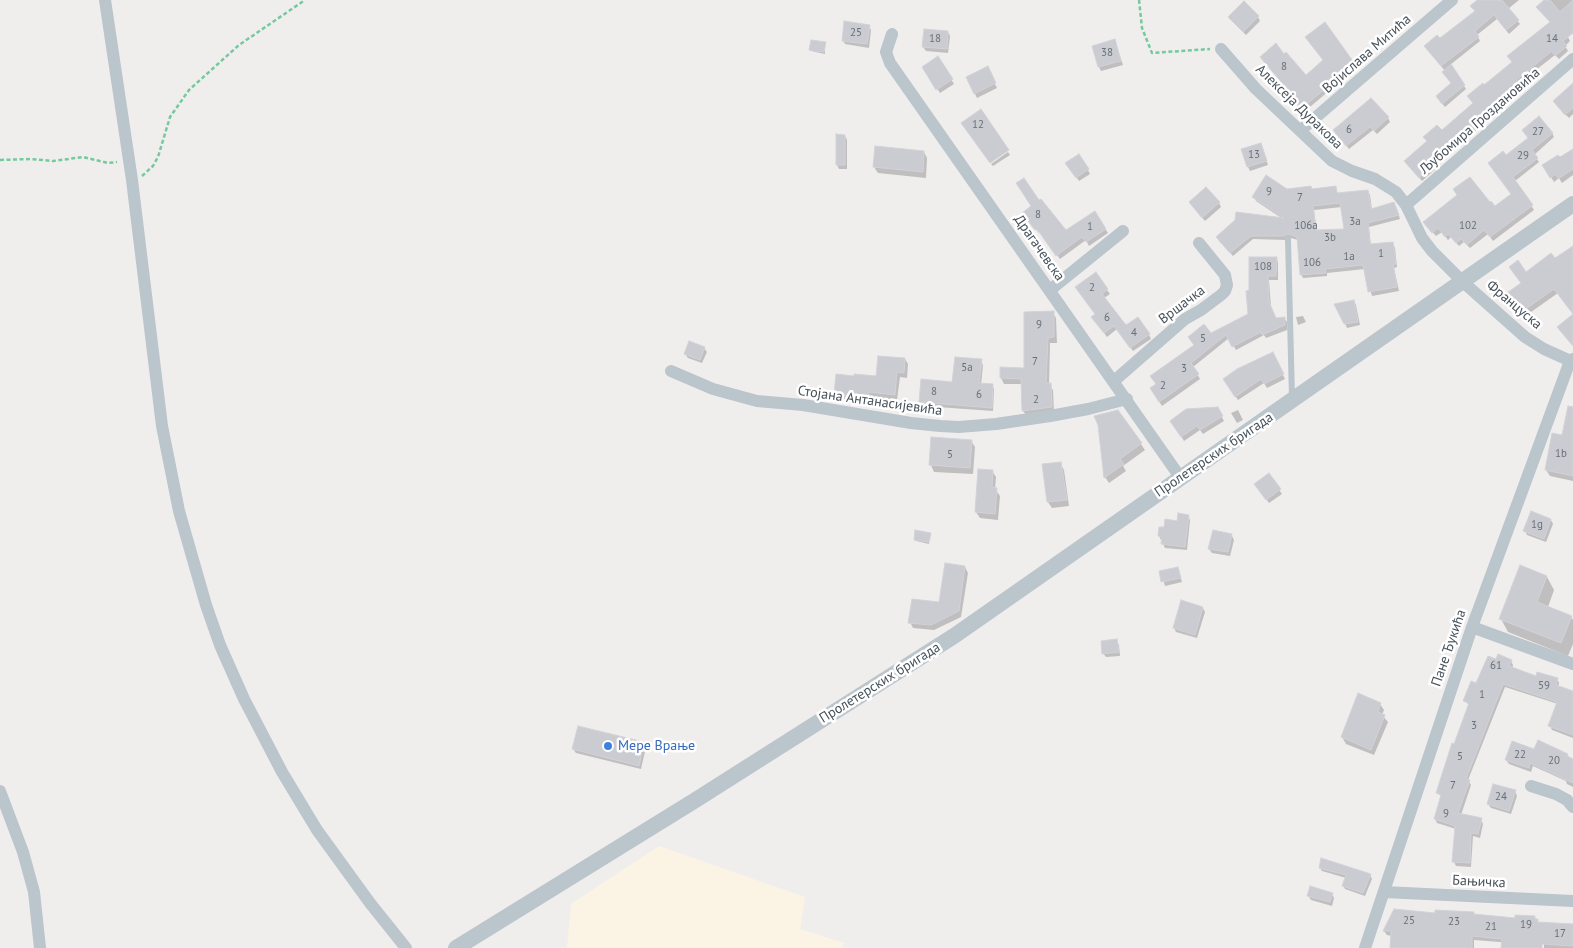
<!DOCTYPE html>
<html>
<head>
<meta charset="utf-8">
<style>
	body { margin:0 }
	canvas { display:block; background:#f0eded }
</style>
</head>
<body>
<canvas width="1573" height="948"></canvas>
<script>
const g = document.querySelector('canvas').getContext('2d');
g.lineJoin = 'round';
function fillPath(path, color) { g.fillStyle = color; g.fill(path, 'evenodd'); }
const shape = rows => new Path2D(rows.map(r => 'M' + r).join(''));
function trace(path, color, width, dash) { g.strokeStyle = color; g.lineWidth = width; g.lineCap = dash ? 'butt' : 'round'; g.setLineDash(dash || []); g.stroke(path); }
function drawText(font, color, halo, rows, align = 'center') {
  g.font = font + ' "PT Sans",sans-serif'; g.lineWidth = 5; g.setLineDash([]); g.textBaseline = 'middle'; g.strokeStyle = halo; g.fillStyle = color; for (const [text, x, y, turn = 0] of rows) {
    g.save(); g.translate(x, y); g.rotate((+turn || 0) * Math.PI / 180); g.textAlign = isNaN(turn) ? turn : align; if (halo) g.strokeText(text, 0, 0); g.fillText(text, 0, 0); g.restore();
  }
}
fillPath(shape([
	[659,846,805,897,800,929,844,943,842,948,567,948,571,904]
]), '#fbf4e5');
fillPath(shape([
	[1479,0,1519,0,1508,9,1520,24,1509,34,1497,19,1477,35,1480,41,1450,65,1466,89,1445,107,1439,100,1452,84,1445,71,1428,50,1476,12,1472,6],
	[1546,0,1573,0,1573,18,1568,37,1570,41,1565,46,1568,51,1559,59,1555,55,1518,84,1521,90,1480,125,1481,126,1436,166,1437,168,1422,181,1408,165,1474,104,1484,87,1513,63,1551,22],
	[1258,17,1260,21,1246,35,1232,21],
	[869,26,871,30,869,48,845,44,843,40],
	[948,32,950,36,948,53,926,51,923,47],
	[1115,41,1123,65,1101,71,1099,67],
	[825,44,825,54,811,51,810,50],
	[938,58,954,84,940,93,923,67],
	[1354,65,1356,68,1304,112,1290,96,1289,91,1306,77],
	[987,68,997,88,977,98,967,78],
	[1573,84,1573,114,1569,118,1557,106],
	[1388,118,1390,122,1377,134,1373,130,1349,149,1337,134],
	[1552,133,1554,137,1534,155,1539,162,1515,181,1534,210,1493,241,1488,234,1470,248,1464,242,1459,246,1451,237,1448,240,1442,232,1436,236,1427,226,1494,208,1513,195,1505,157],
	[845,136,847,140,847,169,839,169,837,165],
	[1261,144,1268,165,1250,171,1248,167],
	[1573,151,1573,175,1562,183,1559,178,1554,182,1544,166,1560,159],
	[924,152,927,158,926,178,878,173,874,167],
	[1008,152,1010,155,993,166,991,164],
	[1067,163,1088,170,1090,174,1079,181],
	[1335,188,1338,194,1368,191,1370,195,1372,210,1396,207,1400,219,1369,227,1371,246,1393,244,1395,248,1397,267,1394,268,1399,291,1372,296,1365,269,1327,273,1327,276,1303,278,1301,274,1298,240,1291,238,1286,240,1253,239,1233,256,1219,241,1283,219,1256,201,1254,197,1287,190],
	[1342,207,1345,231,1317,232,1314,210],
	[1039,202,1066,232,1094,213,1108,233,1089,246,1086,240,1060,259,1040,232,1039,233,1026,217],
	[1190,203,1219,203,1221,207,1205,221],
	[1573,247,1573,314,1558,293,1524,317,1519,310,1516,311,1508,300,1522,284,1526,274,1555,260],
	[1276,258,1278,262,1278,280,1269,280,1271,307,1276,319,1284,318,1287,322,1287,330,1266,338,1264,335,1236,350,1229,338,1193,367,1200,379,1162,406,1151,389,1211,335,1250,314],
	[1095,274,1110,294,1104,298,1126,327,1149,335,1151,339,1133,351,1117,329,1107,337,1095,321],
	[1354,301,1356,305,1360,325,1347,328,1345,323],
	[1053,313,1056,318,1057,343,1050,343,1049,385,1053,390,1054,413,1027,416,1023,411,1022,384,1004,384,1001,378,1001,368,1025,369],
	[1303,316,1306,322,1298,325,1296,317],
	[704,348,707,352,702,363,688,358,685,354],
	[1272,354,1285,379,1267,388,1264,383,1238,400,1224,379],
	[905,359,908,364,907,378,900,377,897,400,872,397,871,403,838,399,835,393,878,378],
	[981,361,983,365,981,385,992,385,994,389,993,411,923,406,920,401,953,384],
	[1217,408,1224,421,1203,434,1200,430,1184,441,1174,425],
	[1573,409,1573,481,1550,476,1546,470,1563,437],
	[1238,410,1243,420,1237,423,1231,413],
	[1118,411,1145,450,1123,466,1126,471,1109,483,1105,477,1099,425],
	[932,438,971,441,975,447,973,474,934,472,931,465],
	[1060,463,1064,470,1069,506,1052,508,1048,502,1043,466],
	[992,471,996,477,995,489,1000,496,998,520,980,518,976,512],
	[1269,475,1282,494,1269,503,1258,488],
	[1188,516,1190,520,1187,550,1165,548,1159,536,1165,528],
	[1551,520,1553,524,1546,542,1527,535,1525,531],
	[1214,531,1232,536,1234,540,1230,556,1212,553,1209,549],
	[930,534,929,544,916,541,915,540],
	[965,567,968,573,961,617,934,630,913,628,910,622,940,604],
	[1178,568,1182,582,1165,586,1161,572],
	[1547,577,1554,590,1548,607,1571,617,1573,620,1573,644,1568,656,1508,632,1501,619],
	[1203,608,1205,612,1197,638,1176,632,1174,628],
	[1116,640,1119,645,1120,656,1106,657,1103,653],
	[1496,660,1511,661,1513,665,1512,669,1537,678,1557,679,1559,683,1558,687,1573,692,1573,738,1552,730,1550,726,1558,704,1505,687,1468,780,1471,785,1461,815,1481,820,1483,824,1480,838,1473,836,1471,867,1456,866,1454,862,1456,829,1437,823,1435,819,1442,797,1437,792,1469,705,1464,700],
	[1380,704,1384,710,1382,715,1388,722,1374,755,1346,744,1342,737],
	[644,743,646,747,641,769,576,753,573,749],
	[1535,750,1567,755,1573,760,1573,787,1567,784,1566,781,1533,766,1531,772,1509,764,1506,760],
	[1515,791,1517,796,1511,814,1491,808,1488,804],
	[1320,868,1370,875,1372,879,1365,896,1345,889,1343,886,1346,878,1322,871],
	[1332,894,1334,898,1332,906,1311,900,1308,895],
	[1436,914,1516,920,1534,917,1539,923,1573,926,1573,948,1544,948,1544,941,1512,943,1474,940,1474,948,1391,948,1392,936,1387,935,1384,931]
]), '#0003');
const building = shape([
	[1477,0,1502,0,1519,20,1506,30,1494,15,1475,31,1479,37,1441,66,1424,46,1437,35,1440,38,1475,11,1470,6,1477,0],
	[1544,0,1550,0,1560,12,1573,0,1573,33,1563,41,1567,46,1555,56,1552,51,1516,80,1520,85,1479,120,1480,122,1434,162,1436,164,1419,178,1404,161,1427,141,1423,137,1437,125,1442,130,1473,103,1467,96,1483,83,1484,85,1512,62,1507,56,1550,22,1536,7,1544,0],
	[1244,1,1259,16,1243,32,1228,17,1244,1],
	[844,21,870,25,867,44,842,41,844,21],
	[1325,22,1355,64,1301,109,1286,92,1288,90,1260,57,1276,43,1284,54,1286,52,1306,75,1323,60,1305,37,1325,22],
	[924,29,948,31,947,49,922,47,924,29],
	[1115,39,1121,61,1098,67,1092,46,1115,39],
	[811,40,826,42,824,52,809,50,811,40],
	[938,56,953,79,936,90,922,67,938,56],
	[1451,64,1465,85,1442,104,1436,96,1451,83,1442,72,1451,64],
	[988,66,996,83,974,94,966,77,988,66],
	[1573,83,1573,108,1565,115,1553,101,1573,83],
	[1371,98,1389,117,1374,131,1370,127,1346,146,1333,130,1371,98],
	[981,109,1009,150,990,163,961,123,981,109],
	[1539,116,1553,133,1532,150,1538,158,1513,177,1533,205,1490,237,1484,230,1467,245,1461,239,1456,243,1448,234,1445,237,1438,228,1432,233,1423,222,1457,195,1453,189,1470,177,1490,202,1491,201,1495,206,1511,194,1488,163,1503,151,1506,155,1528,138,1522,130,1539,116],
	[836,134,845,135,845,165,836,165,836,134],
	[1261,143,1267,161,1247,167,1241,149,1261,143],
	[875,146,924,151,923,172,873,167,875,146],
	[1573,149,1573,169,1558,179,1556,174,1550,178,1542,165,1558,155,1560,157,1573,149],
	[1079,154,1089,169,1076,178,1065,163,1079,154],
	[1266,175,1287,189,1311,186,1312,189,1336,186,1337,193,1368,190,1371,209,1394,202,1399,215,1368,223,1370,244,1393,242,1396,264,1393,264,1397,287,1368,292,1363,265,1325,269,1326,273,1300,275,1297,237,1288,234,1284,236,1251,236,1230,253,1216,237,1235,220,1236,212,1284,218,1252,197,1266,175],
	[1340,203,1344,229,1316,230,1313,206,1340,203],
	[1024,178,1039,200,1041,199,1066,230,1095,211,1106,229,1086,242,1082,237,1056,256,1037,229,1035,230,1022,213,1031,206,1016,183,1024,178],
	[1206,187,1220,202,1202,218,1189,202,1206,187],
	[1573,246,1573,346,1557,327,1573,314,1554,289,1520,313,1515,306,1512,308,1504,295,1521,283,1509,267,1518,260,1526,272,1551,253,1555,258,1573,246],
	[1249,257,1277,257,1276,276,1268,276,1269,302,1276,318,1285,317,1285,325,1262,335,1261,332,1232,347,1226,335,1191,363,1199,374,1159,402,1150,388,1156,384,1150,376,1194,345,1188,337,1204,324,1211,333,1248,314,1246,291,1249,290,1249,257],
	[1096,272,1108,289,1102,294,1126,325,1138,317,1150,334,1130,348,1114,326,1104,333,1091,317,1095,314,1075,287,1096,272],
	[1354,300,1358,322,1344,324,1334,304,1354,300],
	[1054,311,1054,337,1048,338,1046,383,1051,383,1052,407,1022,411,1021,379,1000,378,1000,367,1024,368,1024,312,1054,311],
	[689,341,705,347,700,360,684,354,689,341],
	[1273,352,1284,374,1264,384,1261,379,1235,397,1223,379,1237,369,1273,352],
	[878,356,905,358,904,373,897,372,895,395,869,392,869,398,834,394,836,374,854,376,854,374,876,376,878,356],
	[955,357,982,359,979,383,993,384,992,408,919,402,921,379,952,382,955,357],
	[1568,406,1573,407,1573,476,1545,470,1552,433,1562,435,1568,406],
	[1218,407,1223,416,1200,430,1197,426,1181,437,1170,421,1186,409,1218,407],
	[1118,410,1142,443,1120,459,1124,464,1104,478,1098,425,1094,416,1118,410],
	[931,437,972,440,970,468,929,465,931,437],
	[1061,462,1067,500,1047,502,1042,464,1061,462],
	[978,469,993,470,992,487,997,488,995,514,975,512,978,469],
	[1269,473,1281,489,1266,500,1254,484,1269,473],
	[1531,511,1551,519,1544,539,1523,531,1531,511],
	[1178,513,1189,515,1185,547,1161,544,1162,537,1158,536,1159,527,1164,527,1165,519,1177,521,1178,513],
	[915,530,931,533,929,542,914,540,915,530],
	[1213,530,1232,534,1228,552,1208,549,1213,530],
	[945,563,965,566,959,611,931,625,908,623,912,599,939,602,945,563],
	[1520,565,1547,576,1537,602,1572,616,1561,643,1499,619,1520,565],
	[1178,567,1181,578,1161,582,1159,571,1178,567],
	[1181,600,1203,607,1195,635,1173,628,1181,600],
	[1117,639,1119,652,1102,654,1101,641,1117,639],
	[1498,654,1512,660,1509,666,1536,676,1537,672,1558,678,1556,685,1573,691,1573,735,1548,726,1557,702,1503,684,1466,779,1470,780,1458,813,1482,818,1478,834,1471,833,1470,863,1452,862,1455,826,1434,819,1441,795,1436,793,1452,743,1454,744,1469,703,1463,701,1471,681,1476,683,1488,656,1496,659,1498,654],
	[1358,693,1381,703,1378,712,1385,715,1371,750,1341,737,1358,693],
	[578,726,644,742,639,766,572,749,578,726],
	[1538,740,1568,754,1567,756,1573,759,1573,783,1530,763,1529,768,1505,760,1512,741,1534,749,1538,740],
	[1493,784,1516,790,1509,811,1487,804,1493,784],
	[1321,858,1371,874,1363,893,1342,886,1346,875,1319,868,1321,858],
	[1310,886,1333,893,1330,902,1307,896,1310,886],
	[1394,909,1435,913,1435,910,1474,912,1474,914,1515,918,1515,915,1535,916,1535,919,1538,919,1538,922,1573,924,1573,946,1542,944,1542,948,1501,948,1502,939,1472,936,1472,948,1390,948,1391,931,1383,931,1394,909]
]);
fillPath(building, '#caccd2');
trace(building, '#d1d3d8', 1);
trace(shape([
	[1139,0,1142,28,1152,53,1210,49],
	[0,160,31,159,53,161,83,157,108,163,117,162],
	[142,176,153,166,158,157,170,117,189,90,239,45,305,0]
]), '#74ca9d', 2.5, [4, 2.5]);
trace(shape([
	[1288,239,1292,398]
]), '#bbc5cc', 6);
trace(shape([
	[105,0,132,180,162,426,179,511,206,605,220,645,244,699,282,772,317,830,370,903,406,948],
	[892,34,886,52,890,63,1180,477],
	[1221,49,1256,89,1332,161,1352,171,1375,179,1396,192,1406,205,1422,238,1432,251,1463,282,1525,337,1544,349,1573,362],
	[1301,130,1452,0],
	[1406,205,1573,59],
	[1050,290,1123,231],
	[671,371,713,389,757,401,803,405,911,423,940,426,959,427,996,424,1050,416,1088,409,1127,399],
	[1114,381,1185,319,1201,310,1221,295,1225,291,1227,285,1225,275,1199,243],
	[1472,627,1573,664],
	[1531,786,1556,794,1567,800,1573,807],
	[0,791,23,852,34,892,40,948],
	[1384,892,1573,901],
	[1365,948,1472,627,1570,361,1573,359]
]), '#bbc5cc', 12);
trace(shape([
	[456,948,694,801,954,636,1573,204]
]), '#bbc5cc', 16);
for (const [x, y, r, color] of [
	[608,746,5,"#3f7fe0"]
]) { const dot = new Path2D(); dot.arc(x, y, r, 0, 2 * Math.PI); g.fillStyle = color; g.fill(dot); trace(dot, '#fff', 2); }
drawText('11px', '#677078', null, [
	["25",856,33],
	["18",935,39],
	["14",1552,39],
	["38",1107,53],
	["8",1284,67],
	["12",978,125],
	["6",1349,130],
	["27",1538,132],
	["13",1254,155],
	["29",1523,156],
	["9",1269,192],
	["7",1300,198],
	["8",1038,215],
	["3a",1355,222],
	["106a",1306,226],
	["102",1468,226],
	["1",1090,227],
	["3b",1330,238],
	["1",1381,254],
	["1a",1349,257],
	["106",1312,263],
	["108",1263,267],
	["2",1092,288],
	["6",1107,318],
	["9",1039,325],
	["4",1134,333],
	["5",1203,339],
	["7",1035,362],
	["5a",967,368],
	["3",1184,369],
	["2",1163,386],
	["8",934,392],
	["6",979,395],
	["2",1036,400],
	["1b",1561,454],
	["5",950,455],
	["1g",1537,525],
	["61",1496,666],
	["59",1544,686],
	["1",1482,695],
	["3",1474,726],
	["22",1520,755],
	["5",1460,757],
	["20",1554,761],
	["7",1453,786],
	["24",1501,797],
	["9",1446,814],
	["25",1409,921],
	["23",1454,922],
	["19",1526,925],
	["21",1491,927],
	["17",1560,934]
]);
drawText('14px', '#46515a', '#fff', [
	["Војислава Митића",1367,54,-41],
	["Алексеја Дуракова",1299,107,44],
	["Љубомира Гроздановића",1480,121,-41],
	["Драгачевска",1039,248,55],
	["Вршачка",1182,305,-37],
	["Француска",1514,305,40],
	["Стојана Антанасијевића",870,401,8],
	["Пролетерских бригада",1214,455,-34],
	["Пане Ђукића",1449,648,-71],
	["Пролетерских бригада",880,683,-32],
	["Бањичка",1479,882,3]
]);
drawText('14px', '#366cbe', '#fff', [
	["Мере Врање",618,746]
], 'left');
</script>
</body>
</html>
